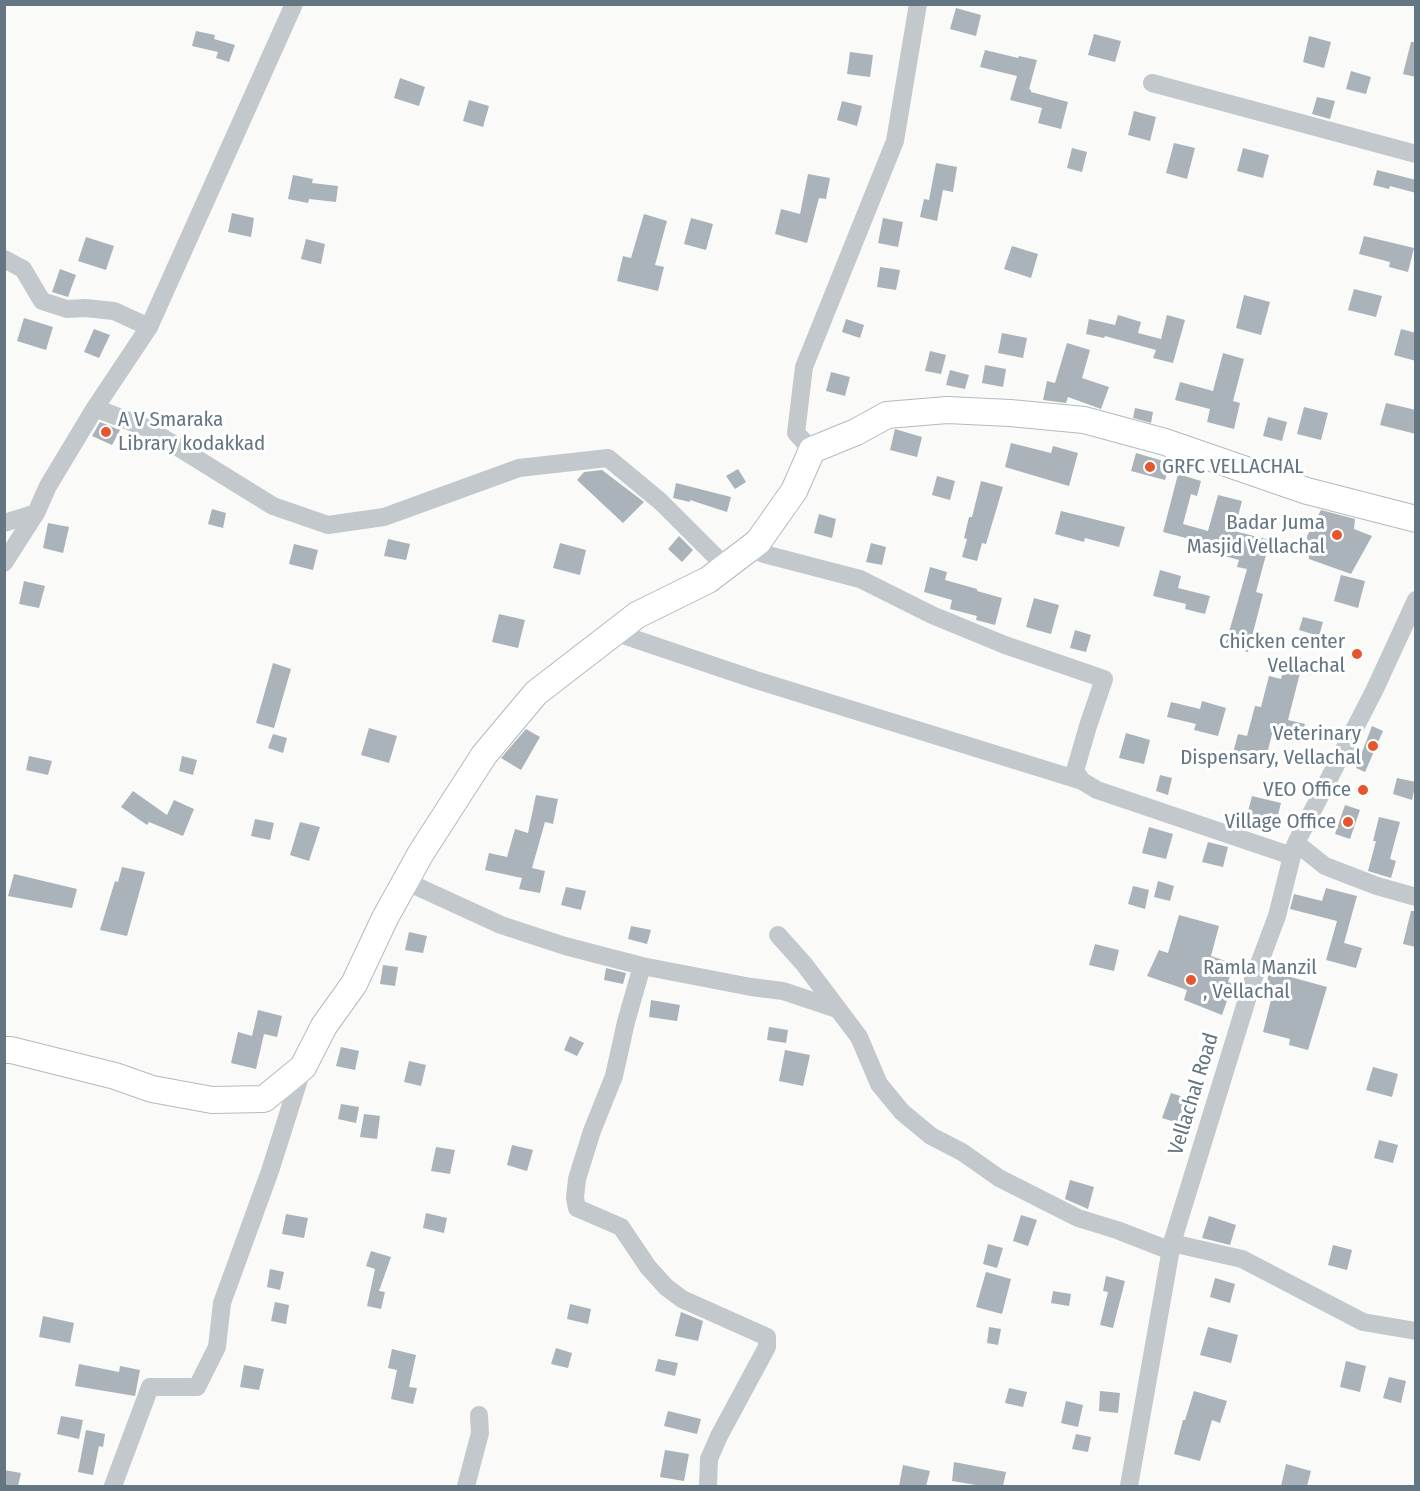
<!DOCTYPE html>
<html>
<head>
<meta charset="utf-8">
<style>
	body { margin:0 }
	#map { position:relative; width:1420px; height:1491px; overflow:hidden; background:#fafaf8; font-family:"Fira Sans Condensed",sans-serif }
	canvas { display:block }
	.frame { position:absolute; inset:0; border:6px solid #657683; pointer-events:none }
</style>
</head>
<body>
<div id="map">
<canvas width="1420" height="1491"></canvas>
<div class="frame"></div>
</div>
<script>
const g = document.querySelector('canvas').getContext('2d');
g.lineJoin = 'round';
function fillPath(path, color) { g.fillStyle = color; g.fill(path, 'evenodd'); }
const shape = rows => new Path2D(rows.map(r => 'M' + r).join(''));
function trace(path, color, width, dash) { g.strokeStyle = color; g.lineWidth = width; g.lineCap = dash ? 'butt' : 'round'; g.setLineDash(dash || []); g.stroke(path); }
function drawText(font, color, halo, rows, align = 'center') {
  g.font = font + ' "Fira Sans Condensed",sans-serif'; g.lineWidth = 6; g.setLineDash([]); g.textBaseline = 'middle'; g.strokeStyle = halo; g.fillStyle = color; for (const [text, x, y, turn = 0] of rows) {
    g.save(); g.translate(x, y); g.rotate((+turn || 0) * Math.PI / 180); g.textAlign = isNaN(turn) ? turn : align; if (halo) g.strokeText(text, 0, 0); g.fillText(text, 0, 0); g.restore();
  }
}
fillPath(shape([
	[956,8,981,15,976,36,950,29],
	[196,31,215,35,214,39,235,45,229,62,216,58,218,52,192,46],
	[1094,34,1121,41,1115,62,1088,55],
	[1309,36,1331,42,1324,68,1303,62],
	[1411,42,1416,42,1416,77,1403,74],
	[985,50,1018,58,1019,56,1037,60,1029,89,1031,90,1031,92,1068,102,1061,129,1038,123,1042,108,1010,100,1017,76,980,67],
	[850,52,873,55,870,77,847,74],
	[1351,71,1371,77,1366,94,1346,89],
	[400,78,425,87,419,106,394,98],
	[1317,97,1335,101,1330,119,1312,114],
	[469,100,489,106,483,127,463,121],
	[842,101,862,106,857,126,837,120],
	[1134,111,1156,117,1150,141,1128,135],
	[1174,143,1195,148,1187,179,1166,173],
	[1072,148,1087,152,1082,172,1067,168],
	[1243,148,1269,155,1263,178,1237,171],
	[936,163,957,167,953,192,943,190,937,221,920,217,924,199,929,200],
	[1377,170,1416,180,1416,193,1390,186,1389,189,1373,185],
	[808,174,830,178,826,199,819,198,807,243,775,234,781,209,800,214],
	[293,175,313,179,312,183,338,186,336,202,309,199,308,203,288,199],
	[232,213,254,218,251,237,228,232],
	[644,214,667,221,655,265,664,267,658,291,617,281,623,256,631,258],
	[691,218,713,224,706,250,684,244],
	[883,218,903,222,898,247,878,243],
	[1364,236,1414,248,1408,272,1389,267,1390,262,1359,254],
	[86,237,114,246,106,270,78,261],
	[306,239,325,244,321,264,301,259],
	[1012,246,1038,254,1031,278,1004,269],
	[880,267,900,270,896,290,877,287],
	[60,269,76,275,68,297,52,292],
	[1354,289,1382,296,1376,317,1348,310],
	[1244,295,1270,302,1261,335,1236,328],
	[1118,315,1141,322,1138,333,1161,339,1167,315,1185,320,1173,363,1153,358,1156,350,1105,336,1104,338,1086,334,1089,319,1115,325],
	[24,318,53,327,46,350,17,341],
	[846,319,864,325,860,338,842,332],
	[94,329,110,335,99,358,84,352],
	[1401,329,1416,333,1416,361,1394,355],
	[1002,333,1027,338,1023,358,998,353],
	[1067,343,1090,350,1082,378,1109,387,1101,409,1068,397,1066,403,1043,400,1047,381,1055,383],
	[930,351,946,355,941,374,925,371],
	[1223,353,1244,359,1233,401,1240,403,1234,429,1207,422,1210,409,1175,400,1180,382,1213,391],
	[985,365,1006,369,1003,387,982,383],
	[950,370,969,375,965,389,946,385],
	[831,372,850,377,845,396,826,391],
	[1386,403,1416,410,1416,434,1380,425],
	[1304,407,1328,413,1321,440,1297,434],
	[1135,408,1153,412,1151,423,1133,418],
	[1268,417,1287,422,1282,441,1263,436],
	[100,422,120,430,112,445,92,436],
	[895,429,922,437,917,457,890,450],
	[1011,443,1051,453,1053,446,1078,453,1069,486,1005,467],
	[1136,453,1170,463,1165,480,1131,471],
	[738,469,746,482,735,489,726,476],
	[602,470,644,502,623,523,577,480,584,472],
	[1178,474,1201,481,1197,496,1191,494,1183,524,1208,531,1218,495,1242,501,1234,531,1270,540,1256,592,1263,594,1248,652,1225,646,1247,569,1237,567,1239,560,1199,549,1201,542,1163,532],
	[937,476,955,481,950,500,932,495],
	[981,481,1003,487,986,544,982,543,977,561,962,557,967,539,964,538,969,517,972,517],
	[676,483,731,497,727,512,690,500,690,502,673,498],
	[212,509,226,513,223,528,208,524],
	[1321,510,1355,519,1354,529,1372,536,1351,574,1309,559,1307,536],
	[1061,511,1125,527,1119,547,1085,538,1084,542,1055,534],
	[819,514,836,519,832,538,814,533],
	[48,523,69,527,63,553,43,548],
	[679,536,693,550,682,562,668,549],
	[388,539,410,544,406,560,384,556],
	[560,543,586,550,580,575,553,568],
	[871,543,886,547,882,565,866,562],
	[294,544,318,550,313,570,289,564],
	[930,567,947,572,945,580,977,589,977,591,1002,598,995,625,976,620,977,616,950,609,952,600,924,592],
	[1160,570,1181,576,1178,588,1210,596,1205,614,1185,609,1186,604,1153,596],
	[1341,575,1365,581,1358,608,1334,601],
	[24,581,45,586,39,608,19,604],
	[1034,598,1059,605,1051,634,1026,627],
	[499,614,525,620,518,648,492,642],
	[1303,617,1323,622,1319,636,1299,630],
	[1075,630,1091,635,1086,652,1070,648],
	[1288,655,1313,661,1310,675,1300,673,1288,720,1305,724,1300,741,1272,734,1265,762,1233,753,1238,734,1247,736,1255,706,1261,707,1269,676,1281,679],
	[273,663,291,669,274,728,256,723],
	[1202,701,1226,708,1218,736,1194,730,1196,724,1167,717,1171,702,1200,709],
	[1372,726,1383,731,1365,772,1356,768],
	[369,728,397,736,389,763,361,755],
	[526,729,540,737,521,770,501,758],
	[1126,733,1150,740,1144,764,1119,758],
	[273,734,287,738,283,753,268,748],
	[29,756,52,761,48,775,26,770],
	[182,756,197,760,193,775,179,771],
	[1160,775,1172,778,1168,795,1156,791],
	[1397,778,1416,782,1412,800,1393,794],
	[133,791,167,815,174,800,194,809,183,836,149,822,147,825,121,807],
	[536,795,558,799,553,824,545,822,532,868,545,871,540,893,519,889,522,878,485,870,489,853,507,857,515,829,528,833],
	[1252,796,1281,803,1274,831,1245,823],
	[1345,805,1360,810,1350,839,1335,834],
	[1379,817,1400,822,1390,859,1396,861,1391,878,1368,871,1376,841,1373,841],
	[255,819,274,823,270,840,251,836],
	[300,822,320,827,309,861,290,855],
	[1149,827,1173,834,1166,859,1142,853],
	[1208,842,1228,847,1223,867,1202,862],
	[122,867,145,872,127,936,100,930,115,881,118,882],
	[14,874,77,889,72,908,8,896],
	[1158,881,1174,886,1170,901,1154,897],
	[1133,886,1149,890,1145,909,1128,904],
	[566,887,586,891,581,910,561,905],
	[1326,888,1357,896,1344,943,1362,948,1356,968,1326,960,1337,921,1290,909,1294,894,1322,901],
	[1411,911,1416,911,1416,947,1403,944],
	[1179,915,1219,926,1211,956,1234,964,1228,982,1233,984,1222,1015,1184,1000,1187,990,1147,976,1159,950,1168,953],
	[631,926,651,930,647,944,628,939],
	[409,932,427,936,423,953,405,950],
	[1095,944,1119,950,1114,971,1089,965],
	[383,965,398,967,395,986,380,984],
	[606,968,626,973,623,984,604,980],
	[1269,971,1327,987,1308,1050,1289,1045,1290,1039,1263,1032,1272,996,1265,994],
	[651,1000,680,1005,677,1021,649,1017],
	[258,1010,282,1016,277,1037,264,1034,256,1069,231,1063,238,1032,252,1036],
	[769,1027,788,1030,786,1043,767,1040],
	[570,1036,584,1043,577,1056,564,1050],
	[341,1047,359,1051,355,1070,336,1066],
	[785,1050,810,1055,803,1086,779,1081],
	[409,1061,426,1065,421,1086,404,1082],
	[1373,1067,1398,1074,1392,1097,1366,1090],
	[1171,1093,1193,1100,1185,1125,1162,1118],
	[341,1104,359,1107,356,1123,338,1119],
	[364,1114,380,1116,377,1139,360,1137],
	[1379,1140,1398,1145,1393,1163,1374,1158],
	[512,1145,533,1150,527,1171,507,1165],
	[436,1147,455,1150,450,1174,431,1171],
	[1070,1180,1094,1187,1088,1209,1065,1199],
	[426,1213,447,1218,444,1233,423,1228],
	[286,1214,308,1218,304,1238,282,1234],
	[1021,1215,1037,1220,1028,1246,1013,1241],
	[1209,1216,1236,1225,1230,1245,1202,1238],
	[988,1244,1003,1248,997,1268,983,1264],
	[1333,1245,1352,1250,1347,1270,1328,1265],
	[371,1251,391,1257,379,1291,385,1292,381,1309,367,1306,375,1269,366,1266],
	[270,1269,284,1272,280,1290,267,1287],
	[986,1272,1011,1279,1002,1314,976,1307],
	[1106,1276,1125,1281,1113,1328,1100,1325,1108,1292,1103,1291],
	[1215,1278,1235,1284,1230,1303,1210,1297],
	[1053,1291,1071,1294,1069,1306,1051,1303],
	[275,1302,289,1305,286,1324,271,1321],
	[570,1304,591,1309,588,1324,567,1319],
	[681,1312,703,1321,698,1341,675,1336],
	[43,1316,74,1323,70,1343,39,1337],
	[989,1327,1001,1329,998,1345,987,1343],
	[1208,1327,1238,1335,1231,1363,1200,1355],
	[556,1348,572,1353,568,1368,551,1364],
	[392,1349,416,1355,409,1387,417,1388,413,1404,391,1399,397,1370,388,1368],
	[658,1359,678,1363,675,1376,655,1371],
	[1346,1361,1366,1366,1360,1392,1340,1387],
	[79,1364,119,1372,120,1366,140,1370,135,1396,75,1386],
	[244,1365,264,1369,259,1390,240,1387],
	[1389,1377,1406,1381,1401,1403,1383,1398],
	[1009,1388,1027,1392,1023,1407,1005,1403],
	[1100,1391,1120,1393,1118,1413,1099,1411],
	[1194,1391,1227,1401,1220,1423,1212,1420,1200,1461,1174,1454,1183,1420,1185,1420],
	[1066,1401,1083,1405,1078,1427,1061,1423],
	[668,1411,701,1419,697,1434,664,1426],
	[61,1416,83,1420,79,1439,57,1434],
	[86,1430,105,1434,103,1447,99,1446,93,1475,78,1472],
	[1076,1434,1091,1437,1088,1452,1072,1449],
	[665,1450,689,1454,684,1481,660,1477],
	[954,1462,1006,1472,1003,1486,982,1486,952,1481],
	[1286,1464,1311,1471,1307,1486,1281,1486],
	[903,1465,930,1471,926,1486,899,1486],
	[4,1470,21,1473,18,1486,4,1486]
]), '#aab3b9');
const secondary = shape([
	[4,1050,11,1050,115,1076,152,1089,212,1100,264,1099,303,1067,324,1026,354,984,385,918,421,853,484,755,536,693,637,615,708,580,758,542,794,491,812,450,856,432,887,415,947,410,1010,413,1084,420,1165,442,1307,491,1416,519]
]);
trace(secondary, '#b3babf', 28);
trace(shape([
	[1152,83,1416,154],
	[4,259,23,269,42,301,67,309,85,308,114,311,149,327],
	[95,408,147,428,273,506,328,525,384,517,519,468,608,458,661,502,726,567],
	[812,450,796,433,804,367,895,141,918,4],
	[4,523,36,513],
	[751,548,764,554,860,579,932,615,1005,645,1104,679,1088,726,1075,771,1082,781,1097,790,1292,856],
	[4,563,36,513,48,486,95,408,149,327,294,4],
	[614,632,756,680,1082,781],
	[1296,843,1325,866,1377,886,1416,897],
	[405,881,501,925,565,946,642,966,751,987,783,991,837,1009],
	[778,935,804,964,859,1037,879,1084,902,1112,931,1136,962,1152,999,1178,1078,1218,1117,1230,1171,1251],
	[642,966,626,1022,614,1076,592,1131,577,1179,575,1198,577,1208,621,1227,648,1267,666,1287,682,1299,767,1337,767,1347,719,1436,709,1459,708,1486],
	[1172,1243,1242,1259,1363,1322,1416,1331],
	[113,1486,150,1387,197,1387,217,1347,222,1303,270,1171,303,1067],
	[466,1486,480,1433,479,1415],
	[1129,1486,1172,1243,1253,980,1277,916,1292,856,1296,843,1375,689,1416,600]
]), '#c3c8cc', 18);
trace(secondary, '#fff', 26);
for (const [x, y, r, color] of [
	[106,432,6,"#e4572e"],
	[1150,467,6,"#e4572e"],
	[1337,535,6,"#e4572e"],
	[1357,654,6,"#e4572e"],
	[1373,746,6,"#e4572e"],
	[1363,790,6,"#e4572e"],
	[1348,822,6,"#e4572e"],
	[1191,980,6,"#e4572e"]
]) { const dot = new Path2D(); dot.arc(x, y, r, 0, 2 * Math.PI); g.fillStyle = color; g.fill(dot); trace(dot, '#fff', 2); }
drawText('21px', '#657683', '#fff', [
	["A V Smaraka",118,420,"left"],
	["Library kodakkad",118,444,"left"],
	["GRFC VELLACHAL",1162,467,"left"],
	["Badar Juma",1325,523],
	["Masjid Vellachal",1325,547],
	["Chicken center",1345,642],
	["Vellachal",1345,666],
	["Veterinary",1361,734],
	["Dispensary, Vellachal",1361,758],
	["VEO Office",1351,790],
	["Village Office",1336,822],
	["Ramla Manzil",1203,968,"left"],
	[", Vellachal",1203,992,"left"]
], 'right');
drawText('21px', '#657683', '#fff', [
	["Vellachal Road",1194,1094,-73]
]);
</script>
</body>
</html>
